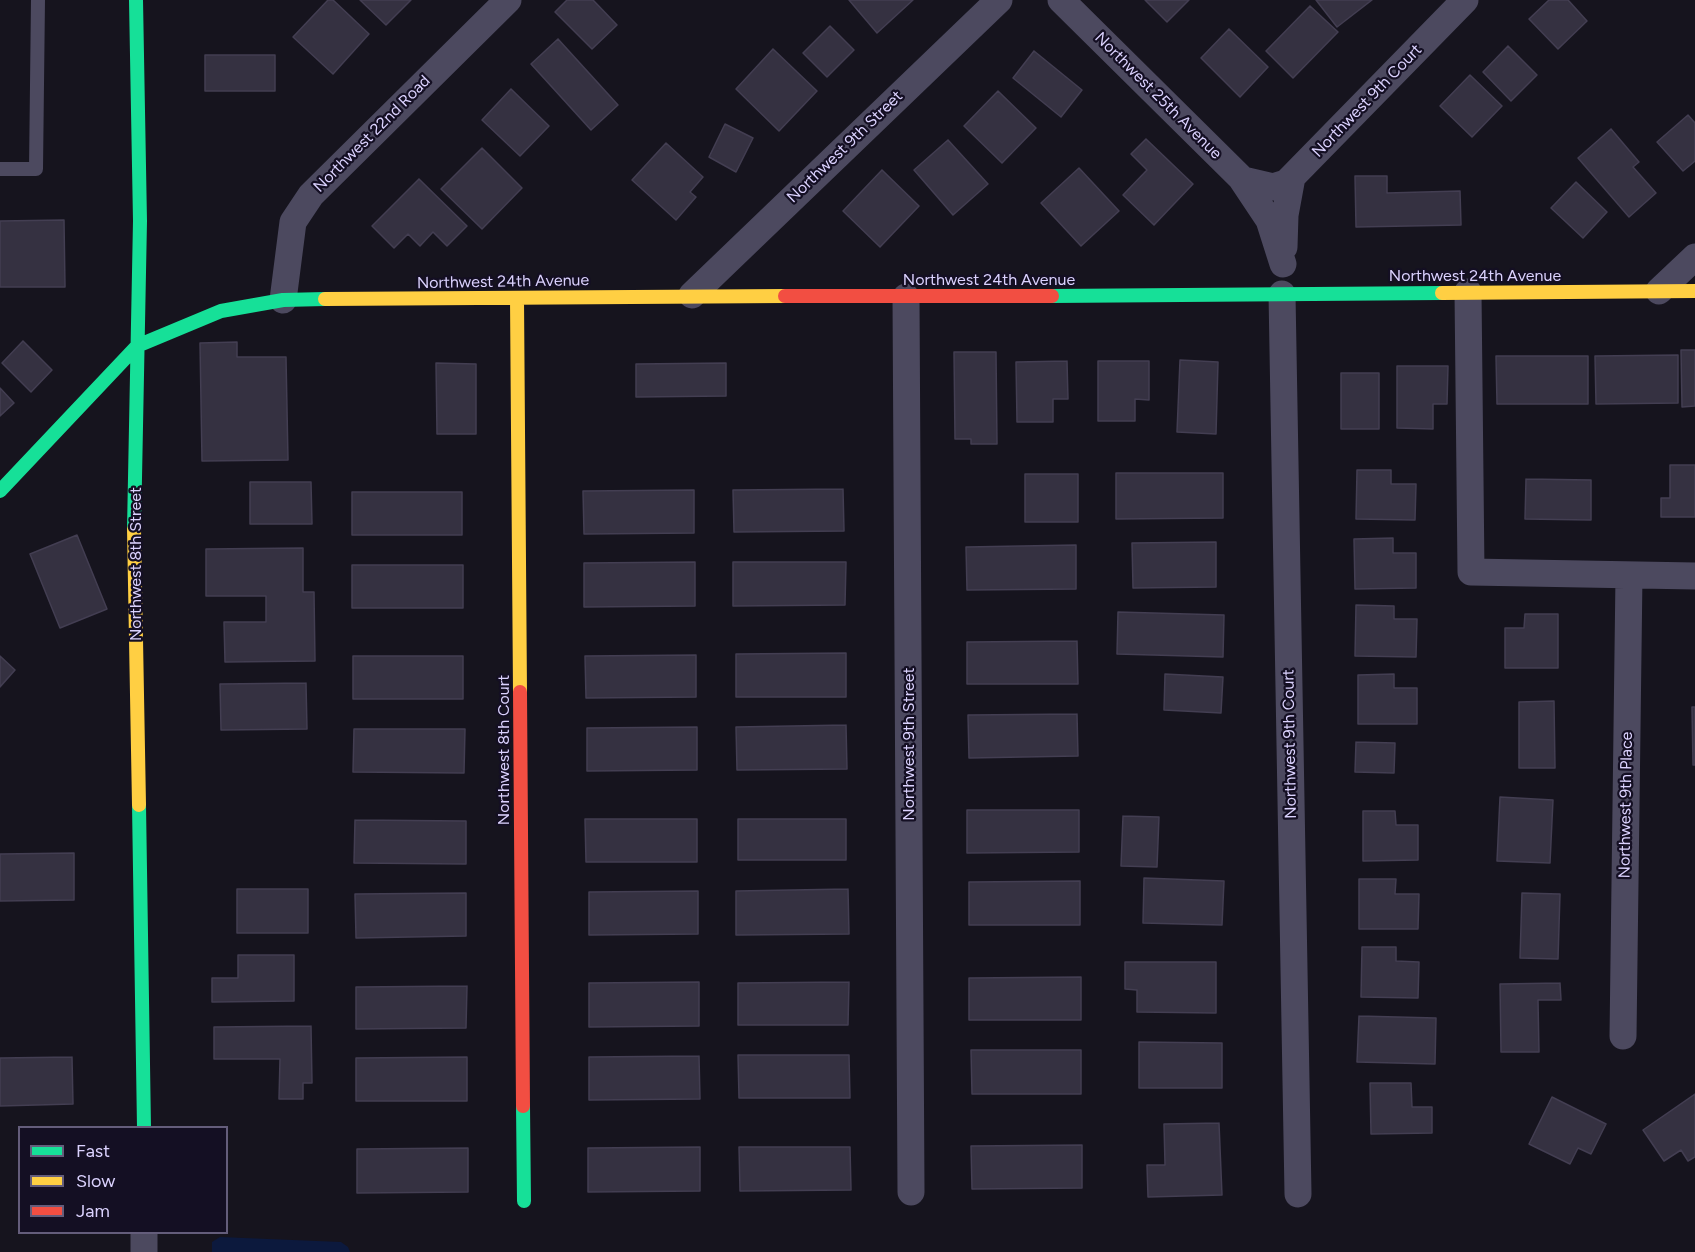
<!DOCTYPE html>
<html>
<head>
<meta charset="utf-8">
<style>
	body { margin:0 }
	#map { position:relative; width:1695px; height:1252px; overflow:hidden; background:#16141e; font-family:Figtree,sans-serif }
	canvas { display:block }
	.legend { position:absolute; left:18px; top:1126px; width:210px; height:108px; box-sizing:border-box; background:#140f23; border:2px solid #645d7b; margin:0; padding:8px 10px; list-style:none; font-size:18px; color:#dbd2fe }
	.legend li { display:flex; align-items:center; gap:12px; height:30px }
	.legend b { width:30px; border:2px solid #645d7b }
</style>
</head>
<body>
<div id="map">
<canvas width="1695" height="1252"></canvas>
<ul class="legend">
<li><b style="height:8px;background:#16e098"></b>Fast</li>
<li><b style="height:8px;background:#ffcf43"></b>Slow</li>
<li><b style="height:8px;background:#f24e42"></b>Jam</li>
</ul>
</div>
<script>
const g = document.querySelector('canvas').getContext('2d');
g.lineJoin = 'round';
function fillPath(path, color) { g.fillStyle = color; g.fill(path, 'evenodd'); }
const shape = rows => new Path2D(rows.map(r => 'M' + r).join(''));
function trace(path, color, width, dash) { g.strokeStyle = color; g.lineWidth = width; g.lineCap = dash ? 'butt' : 'round'; g.setLineDash(dash || []); g.stroke(path); }
function drawText(font, color, halo, rows, align = 'center') {
  g.font = font + ' Figtree,sans-serif'; g.lineWidth = 4.5; g.setLineDash([]); g.textBaseline = 'middle'; g.strokeStyle = halo; g.fillStyle = color; for (const [text, x, y, turn = 0] of rows) {
    g.save(); g.translate(x, y); g.rotate((+turn || 0) * Math.PI / 180); g.textAlign = isNaN(turn) ? turn : align; if (halo) g.strokeText(text, 0, 0); g.fillText(text, 0, 0); g.restore();
  }
}
fillPath(shape([
	[220,1237,341,1242,348,1247,350,1252,212,1252,212,1242]
]), '#0c193d');
const building = shape([
	[328,0,333,0,369,34,333,74,293,37,328,0],
	[360,0,411,0,386,25,360,0],
	[567,0,593,0,617,25,592,49,555,12,567,0],
	[849,0,913,0,877,33,849,0],
	[1145,0,1189,0,1167,22,1145,0],
	[1316,0,1372,0,1337,27,1316,0],
	[1549,0,1568,0,1587,21,1558,49,1529,19,1549,0],
	[1310,6,1338,32,1293,78,1266,51,1310,6],
	[830,26,854,50,827,77,803,53,830,26],
	[1229,29,1268,67,1240,97,1201,58,1229,29],
	[558,39,618,105,591,130,531,64,558,39],
	[1508,46,1537,75,1511,101,1483,72,1508,46],
	[773,49,817,91,779,131,736,89,773,49],
	[1034,51,1082,90,1061,117,1013,78,1034,51],
	[205,55,275,55,275,91,205,91,205,55],
	[1470,75,1502,106,1472,137,1440,106,1470,75],
	[511,89,549,126,520,156,482,120,511,89],
	[998,91,1036,128,1002,163,964,126,998,91],
	[1688,115,1695,123,1695,161,1683,171,1657,142,1688,115],
	[725,124,753,138,736,172,709,157,725,124],
	[1611,129,1639,162,1633,167,1656,193,1629,217,1578,158,1611,129],
	[1146,139,1193,184,1154,225,1123,195,1147,170,1131,154,1146,139],
	[948,140,988,184,953,215,914,170,948,140],
	[666,143,703,177,690,192,696,197,676,220,632,180,666,143],
	[482,148,522,188,482,229,441,189,482,148],
	[1079,168,1119,211,1081,246,1041,203,1079,168],
	[882,170,919,206,880,247,843,211,882,170],
	[1355,176,1387,176,1387,193,1460,191,1461,225,1356,227,1355,176],
	[419,179,467,226,447,246,433,232,420,246,408,234,394,248,372,226,419,179],
	[1576,182,1607,212,1583,238,1551,208,1576,182],
	[64,220,65,287,0,287,0,221,64,220],
	[23,341,52,370,31,392,2,363,23,341],
	[237,342,237,357,286,357,288,460,202,461,200,343,237,342],
	[1681,350,1695,350,1695,406,1682,407,1681,350],
	[954,352,996,352,997,444,971,444,971,439,955,439,954,352],
	[1678,355,1678,403,1596,404,1595,356,1678,355],
	[1496,356,1588,356,1588,404,1497,404,1496,356],
	[1180,360,1218,362,1216,434,1177,432,1180,360],
	[1067,361,1068,399,1053,399,1053,422,1017,422,1016,362,1067,361],
	[1098,361,1149,361,1149,400,1135,399,1135,421,1098,421,1098,361],
	[436,363,476,364,476,434,437,434,436,363],
	[726,363,726,396,636,397,636,364,726,363],
	[1397,366,1448,366,1447,404,1433,404,1433,429,1397,428,1397,366],
	[1341,373,1379,373,1379,429,1341,429,1341,373],
	[0,388,14,403,0,416,0,388],
	[1670,465,1695,465,1695,517,1661,517,1661,498,1670,498,1670,465],
	[1357,470,1391,470,1391,484,1416,484,1415,520,1356,519,1357,470],
	[1116,473,1223,473,1223,518,1116,519,1116,473],
	[1025,474,1078,474,1078,522,1025,522,1025,474],
	[1526,479,1591,480,1591,520,1525,519,1526,479],
	[250,482,311,482,312,524,250,524,250,482],
	[843,489,844,531,734,532,733,490,843,489],
	[694,490,694,533,584,534,583,491,694,490],
	[352,492,462,492,462,535,352,535,352,492],
	[77,535,107,609,60,628,30,554,77,535],
	[1393,538,1393,553,1416,553,1416,588,1355,589,1354,539,1393,538],
	[1216,542,1216,587,1133,588,1132,543,1216,542],
	[1076,545,1076,589,967,590,966,547,1076,545],
	[303,548,303,592,314,592,315,661,225,662,224,622,266,622,266,596,206,596,206,549,303,548],
	[695,562,695,606,584,607,584,563,695,562],
	[733,562,846,562,845,605,733,606,733,562],
	[352,565,463,565,463,608,352,608,352,565],
	[1356,605,1394,606,1394,619,1417,619,1416,657,1355,656,1356,605],
	[1118,612,1224,615,1223,657,1117,654,1118,612],
	[1525,614,1558,614,1558,668,1505,668,1505,628,1524,628,1525,614],
	[1077,641,1078,684,967,684,967,642,1077,641],
	[846,653,846,697,736,697,736,654,846,653],
	[696,655,696,697,586,698,585,656,696,655],
	[0,656,15,670,0,687,0,656],
	[353,656,463,656,463,699,353,699,353,656],
	[1165,674,1223,677,1221,713,1164,710,1165,674],
	[1394,674,1394,688,1417,688,1417,724,1358,724,1358,675,1394,674],
	[306,683,307,729,221,730,220,684,306,683],
	[1554,701,1555,768,1519,768,1519,702,1554,701],
	[1692,707,1695,707,1695,765,1693,765,1692,707],
	[1077,714,1078,756,969,758,968,715,1077,714],
	[846,725,847,769,737,770,736,727,846,725],
	[697,727,697,770,587,771,587,728,697,727],
	[354,729,465,729,464,773,353,772,354,729],
	[1356,742,1395,743,1394,773,1355,772,1356,742],
	[1500,797,1553,800,1550,863,1497,861,1500,797],
	[967,810,1079,810,1079,852,967,853,967,810],
	[1363,811,1395,811,1396,825,1418,825,1418,860,1363,861,1363,811],
	[1123,816,1159,817,1157,867,1121,866,1123,816],
	[585,819,697,819,697,862,586,862,585,819],
	[738,819,846,819,846,860,738,860,738,819],
	[355,820,466,821,466,864,354,863,355,820],
	[74,853,74,900,0,901,0,854,74,853],
	[1144,878,1224,881,1222,925,1143,923,1144,878],
	[1359,879,1396,879,1395,894,1419,894,1418,929,1359,929,1359,879],
	[1080,881,1080,925,969,925,969,882,1080,881],
	[237,889,308,889,308,933,237,933,237,889],
	[848,889,849,934,736,935,736,891,848,889],
	[698,891,698,934,589,935,589,892,698,891],
	[466,893,466,936,356,938,355,894,466,893],
	[1522,893,1560,894,1558,959,1520,958,1522,893],
	[1362,947,1396,947,1396,961,1419,962,1418,998,1361,997,1362,947],
	[238,955,294,955,294,1001,212,1002,212,978,238,978,238,955],
	[1125,962,1216,962,1216,1013,1137,1012,1137,990,1125,989,1125,962],
	[1081,977,1081,1020,969,1020,969,978,1081,977],
	[699,982,699,1026,589,1027,589,983,699,982],
	[849,982,848,1025,738,1025,738,983,849,982],
	[1560,983,1561,1000,1538,1000,1539,1052,1501,1052,1500,984,1560,983],
	[467,986,466,1028,356,1029,356,987,467,986],
	[1359,1016,1436,1018,1435,1064,1357,1062,1359,1016],
	[311,1026,312,1083,303,1083,303,1099,279,1099,280,1059,214,1059,214,1027,311,1026],
	[1139,1042,1222,1043,1222,1088,1139,1088,1139,1042],
	[971,1050,1081,1050,1081,1094,972,1094,971,1050],
	[738,1055,849,1055,850,1098,739,1098,738,1055],
	[699,1056,700,1099,589,1100,589,1057,699,1056],
	[72,1057,73,1104,0,1106,0,1058,72,1057],
	[467,1057,467,1101,356,1101,356,1058,467,1057],
	[1370,1083,1411,1083,1412,1107,1432,1107,1432,1133,1371,1134,1370,1083],
	[1695,1094,1695,1157,1688,1161,1681,1150,1664,1161,1643,1130,1695,1094],
	[1552,1097,1606,1124,1591,1154,1578,1148,1570,1164,1529,1144,1552,1097],
	[1219,1123,1222,1195,1148,1197,1147,1165,1165,1165,1164,1124,1219,1123],
	[1082,1145,1082,1188,972,1189,971,1146,1082,1145],
	[700,1147,700,1191,588,1192,588,1148,700,1147],
	[739,1147,850,1147,851,1190,740,1191,739,1147],
	[468,1148,468,1192,357,1193,357,1149,468,1148]
]);
fillPath(building, '#353141');
trace(building, '#433e52', 1.5);
trace(shape([
	[0,169,36,169,38,0]
]), '#4c495f', 14);
trace(shape([
	[1061,0,1243,180,1273,187,1286,183,1292,177,1465,0],
	[1241,178,1269,220,1283,264],
	[1284,247,1285,215,1292,177],
	[1659,291,1695,257],
	[1468,292,1471,572,1695,576],
	[1282,294,1298,1194],
	[692,295,999,0],
	[906,297,911,1192],
	[283,300,293,222,311,195,508,0],
	[1623,1036,1629,575],
	[144,1252,144,1232]
]), '#4c495f', 27);
trace(shape([
	[1052,296,1442,293],
	[0,491,137,346,221,311,283,300,325,299],
	[134,529,140,221,136,0],
	[139,805,144,1128],
	[523,1106,524,1201]
]), '#16e098', 14);
trace(shape([
	[1442,293,1695,291],
	[325,299,785,296],
	[517,299,520,692],
	[134,529,139,805]
]), '#ffcf43', 14);
trace(shape([
	[785,296,1052,296],
	[520,692,523,1106]
]), '#f24e42', 14);
drawText('16px', '#dbd2fe', '#140f23', [
	["Northwest 25th Avenue",1158,96,45],
	["Northwest 9th Court",1367,101,-46],
	["Northwest 22nd Road",372,134,-45],
	["Northwest 9th Street",845,147,-44],
	["Northwest 24th Avenue",1475,276],
	["Northwest 24th Avenue",989,280],
	["Northwest 24th Avenue",503,282,-1],
	["Northwest 8th Street",136,564,-90],
	["Northwest 9th Street",909,744,-90],
	["Northwest 9th Court",1290,744,-91],
	["Northwest 8th Court",504,750,-90],
	["Northwest 9th Place",1626,805,-89]
]);
</script>
</body>
</html>
